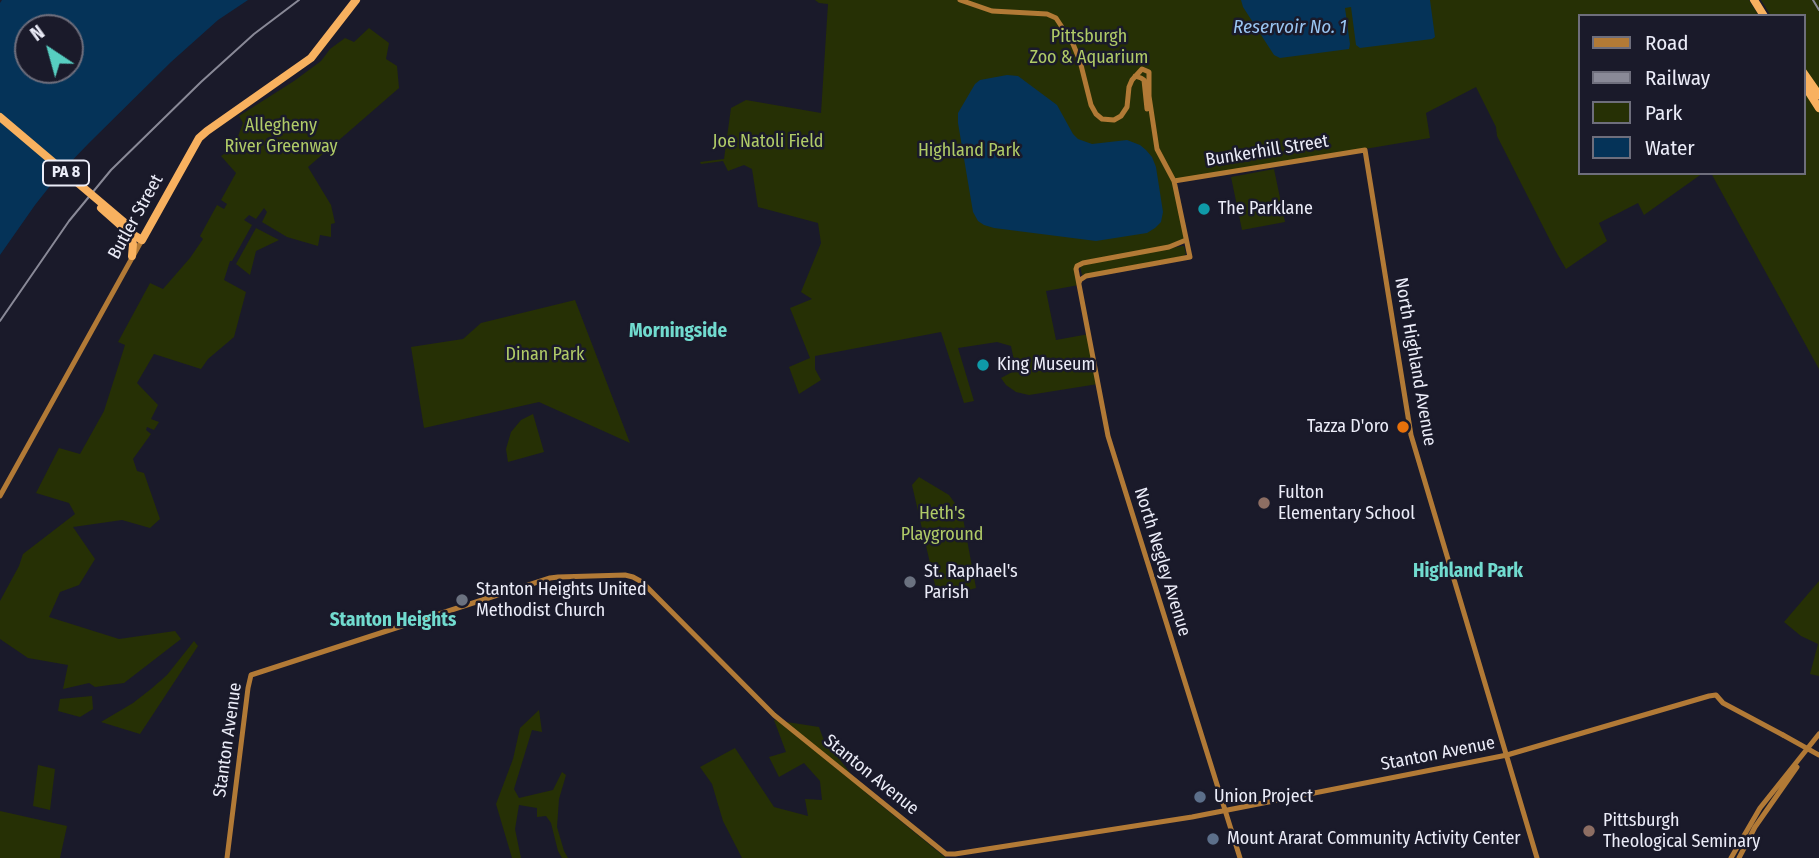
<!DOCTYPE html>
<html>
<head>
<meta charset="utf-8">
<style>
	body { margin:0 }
	#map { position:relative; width:1819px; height:858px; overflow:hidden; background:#1a1a2a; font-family:"Fira Sans Condensed",sans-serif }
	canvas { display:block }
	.legend { position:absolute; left:1578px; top:14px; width:228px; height:161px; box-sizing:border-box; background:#1a1a2a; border:2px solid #6e6e7c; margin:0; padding:9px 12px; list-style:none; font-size:21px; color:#ebecf8 }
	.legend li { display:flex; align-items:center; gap:14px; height:35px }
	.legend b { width:35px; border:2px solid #6e6e7c }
	.north { position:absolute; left:14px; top:14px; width:70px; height:70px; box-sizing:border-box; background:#1a1a2a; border:2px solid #6e6e7c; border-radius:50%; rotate:324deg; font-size:19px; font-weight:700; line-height:28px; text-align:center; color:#ebecf8 }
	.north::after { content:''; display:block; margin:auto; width:24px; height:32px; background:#57cec1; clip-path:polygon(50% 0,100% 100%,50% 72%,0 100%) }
</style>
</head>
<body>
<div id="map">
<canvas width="1819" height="858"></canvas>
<ul class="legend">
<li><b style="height:9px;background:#b27a36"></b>Road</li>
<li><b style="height:9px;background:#898997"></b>Railway</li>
<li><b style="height:19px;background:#263005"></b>Park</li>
<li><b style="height:19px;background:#053358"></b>Water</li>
</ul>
<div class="north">N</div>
</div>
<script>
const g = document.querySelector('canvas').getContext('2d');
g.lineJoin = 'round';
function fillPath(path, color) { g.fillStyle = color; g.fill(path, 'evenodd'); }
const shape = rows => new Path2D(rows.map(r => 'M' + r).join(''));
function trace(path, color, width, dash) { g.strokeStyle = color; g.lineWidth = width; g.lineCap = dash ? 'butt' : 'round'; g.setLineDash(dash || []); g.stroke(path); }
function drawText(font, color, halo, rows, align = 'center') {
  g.font = font + ' "Fira Sans Condensed",sans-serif'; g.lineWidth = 5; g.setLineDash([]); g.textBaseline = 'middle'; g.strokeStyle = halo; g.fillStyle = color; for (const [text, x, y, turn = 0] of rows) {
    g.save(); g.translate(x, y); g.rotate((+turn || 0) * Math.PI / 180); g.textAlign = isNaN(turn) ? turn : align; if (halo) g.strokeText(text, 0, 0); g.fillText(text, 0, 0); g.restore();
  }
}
fillPath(shape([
	[815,0,1749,0,1759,16,1579,16,1579,173,1703,173,1644,215,1638,203,1599,223,1607,241,1566,269,1555,250,1497,136,1496,127,1476,87,1426,113,1430,138,1175,181,1186,240,1169,247,1077,266,1079,285,1046,291,1056,340,1089,334,1098,384,1029,395,1016,392,1006,385,1001,378,1016,370,1011,346,997,342,958,348,974,401,964,403,941,332,815,356,815,369,821,380,799,394,789,367,810,358,790,308,812,299,801,292,821,243,818,223,758,207,752,169,744,165,728,171,723,161,701,164,700,162,724,159,731,108,746,100,821,113,828,4,819,3],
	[1761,0,1819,0,1819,90,1803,66,1803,16,1771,16],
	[369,28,389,43,386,59,397,66,399,88,308,167,331,205,335,223,331,224,331,237,320,235,318,246,287,237,262,222,267,212,264,208,256,219,249,215,244,220,252,225,232,261,230,261,224,280,246,292,234,337,208,359,201,369,154,354,137,383,158,405,151,419,159,422,154,430,147,427,146,430,151,434,133,459,137,471,144,473,160,519,150,528,122,520,73,527,95,559,79,585,60,592,49,617,119,639,175,631,181,639,124,683,95,687,89,683,63,689,68,665,28,658,0,639,0,601,19,566,23,554,75,514,69,503,36,493,59,448,80,454,104,411,125,345,118,342,150,283,163,289,190,258,203,239,200,236,217,205,224,209,227,204,221,200,236,173,221,156,234,147,243,123,239,116,294,81,321,61,330,49,345,38,354,42],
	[1803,86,1819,112,1819,369,1711,173,1803,173],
	[1274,169,1285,222,1242,230,1231,177],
	[256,228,279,240,256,251,250,275,236,264],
	[1182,246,1184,246,1186,254,1183,256,1082,275,1080,266,1086,264],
	[575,300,630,443,539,402,424,428,411,347,463,339,481,323],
	[533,414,544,452,508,462,506,449,511,432,521,420],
	[919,477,949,495,962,513,976,588,938,598,912,485],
	[1819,581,1819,676,1810,674,1818,644,1801,636,1784,622],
	[194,641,198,646,140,734,101,722,133,703,151,689,167,675],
	[92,696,93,709,80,717,58,711,60,699],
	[539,710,542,732,532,730,514,789,519,798,553,790,562,772,566,775,559,799,557,827,564,851,568,858,562,858,558,851,551,823,546,816,537,817,537,808,519,805,515,829,521,858,512,858,496,804,513,759,520,728],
	[774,720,819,727,823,738,865,792,946,858,742,858,723,821,712,784,700,767,735,748,774,807,808,816,805,799,822,800,820,781,804,763,779,777,769,757,786,752],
	[38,765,55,769,50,810,33,806],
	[0,811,67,826,60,858,0,858]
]), '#263005');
fillPath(shape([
	[2,0,248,0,218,20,171,62,89,143,61,172,35,205,0,255,0,3],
	[28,28,70,28,70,70,28,70],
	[1241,0,1430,0,1435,37,1432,39,1360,48,1356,45,1351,7,1345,8,1350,44,1349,49,1280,58,1274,55,1243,7],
	[1007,75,1018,76,1057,105,1073,134,1078,139,1092,144,1127,140,1140,145,1146,150,1152,157,1156,167,1163,212,1161,222,1155,228,1147,233,1096,241,994,228,984,225,978,221,973,212,958,123,958,113,975,84,980,80]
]), '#053358');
trace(shape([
	[960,0,992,11,1047,14,1056,18,1073,44,1080,61,1091,105,1096,114,1102,119,1114,120,1121,116,1127,107,1129,87,1132,80,1142,69,1149,72,1149,96,1157,149,1174,181,1190,257,1086,276,1080,280,1079,283],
	[1135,76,1141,78,1144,80,1147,109],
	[1174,181,1365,150,1411,435,1537,858],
	[1186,240,1169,247,1083,263,1077,266,1076,269,1108,436,1240,858],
	[0,496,142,240],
	[227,858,248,688,251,675,550,578,558,577,625,575,633,577,642,582,774,715,946,854,955,854,1192,817,1477,761,1507,755,1709,696,1716,695,1723,703,1783,735],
	[1731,858,1760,808,1819,734],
	[1739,858,1755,827,1797,767]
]), '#b27a36', 5);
trace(shape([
	[1754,0,1764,16],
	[1803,72,1819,95],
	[1803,83,1819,108],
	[101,208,127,231,142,240],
	[129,233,133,244,132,256],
	[142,240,199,138,207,131,311,58,356,0]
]), '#f8b15f', 8);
trace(shape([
	[1813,0,1819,10],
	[0,321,69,221,111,170,201,82,254,34,299,0]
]), '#898997', 2);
trace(shape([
	[1783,735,1819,755]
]), '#b27a36', 5);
trace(shape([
	[0,117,131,228]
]), '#f8b15f', 8);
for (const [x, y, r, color] of [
	[1204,209,7,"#0f9aa8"],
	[983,365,7,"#0f9aa8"],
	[1403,427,7,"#e8710a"],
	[1264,503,7,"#8d6e63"],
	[910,582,7,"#6b7280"],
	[462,600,7,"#6b7280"],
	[1200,797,7,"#5c6f8a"],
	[1589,831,7,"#8d6e63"],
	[1213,839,7,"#5c6f8a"]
]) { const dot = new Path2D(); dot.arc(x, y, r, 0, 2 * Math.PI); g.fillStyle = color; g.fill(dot); trace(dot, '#1a1a2a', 2.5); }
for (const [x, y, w] of [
	[66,173,46]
]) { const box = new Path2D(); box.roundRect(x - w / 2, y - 12.5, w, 25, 5); g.fillStyle = '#1a1a2a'; g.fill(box); trace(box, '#ebecf8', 2); }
drawText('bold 16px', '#ebecf8', null, [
	["PA 8",66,173]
]);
drawText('18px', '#b0cb67', '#1a1a2a', [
	["Pittsburgh",1089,37],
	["Zoo & Aquarium",1089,58],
	["Allegheny",281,126],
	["River Greenway",281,147],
	["Joe Natoli Field",768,142],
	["Highland Park",969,151],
	["Dinan Park",545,355],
	["Heth's",942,514],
	["Playground",942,535]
]);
drawText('18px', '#ebecf8', '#1a1a2a', [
	["Bunkerhill Street",1267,151,-9],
	["Butler Street",136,217,-61],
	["North Highland Avenue",1415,362,80],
	["North Negley Avenue",1162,562,73],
	["Stanton Avenue",228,740,-82],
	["Stanton Avenue",1438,754,-11],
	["Stanton Avenue",871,775,39]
]);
drawText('18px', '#ebecf8', '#1a1a2a', [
	["The Parklane",1218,209],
	["King Museum",997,365],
	["Tazza D'oro",1389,427,"right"],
	["Fulton",1278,493],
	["Elementary School",1278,514],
	["St. Raphael's",924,572],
	["Parish",924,593],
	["Stanton Heights United",476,590],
	["Methodist Church",476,611],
	["Union Project",1214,797],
	["Pittsburgh",1603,821],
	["Theological Seminary",1603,842],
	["Mount Ararat Community Activity Center",1227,839]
], 'left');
drawText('italic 19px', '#99c5f1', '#1a1a2a', [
	["Reservoir No. 1",1290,28]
]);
drawText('bold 19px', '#71dbcf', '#1a1a2a', [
	["Morningside",678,332],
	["Highland Park",1468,572],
	["Stanton Heights",393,621]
]);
</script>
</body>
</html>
